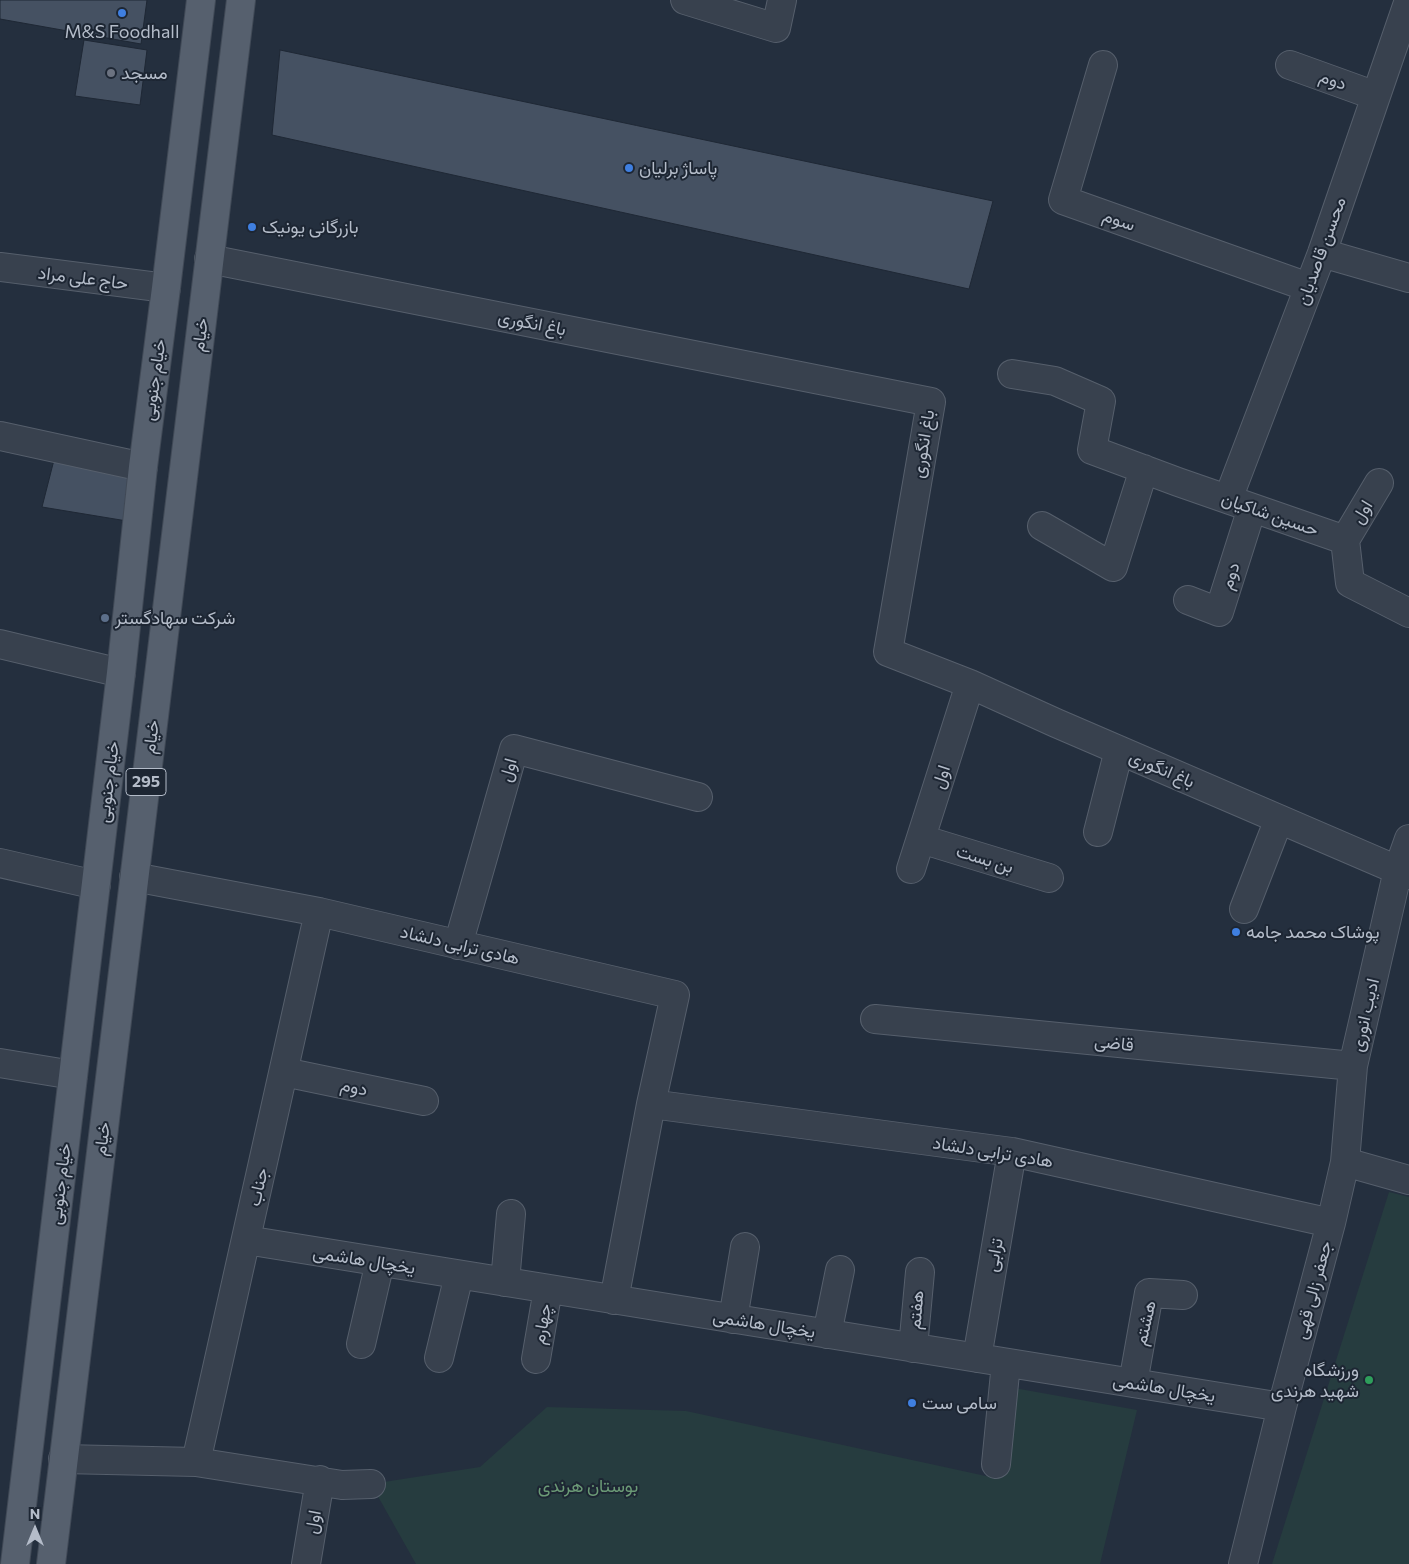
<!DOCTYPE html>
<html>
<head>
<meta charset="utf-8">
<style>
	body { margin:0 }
	#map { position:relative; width:1409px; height:1564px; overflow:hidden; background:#242f3e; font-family:Commissioner,sans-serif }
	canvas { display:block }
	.north { position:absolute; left:10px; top:1504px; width:50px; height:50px; -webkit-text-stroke:4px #1d2633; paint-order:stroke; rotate:0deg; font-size:14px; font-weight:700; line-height:20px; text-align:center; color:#b4bcc9 }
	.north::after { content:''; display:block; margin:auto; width:18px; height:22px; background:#b4bcc9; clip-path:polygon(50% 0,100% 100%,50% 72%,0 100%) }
</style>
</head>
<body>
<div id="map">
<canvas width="1409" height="1564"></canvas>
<div class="north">N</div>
</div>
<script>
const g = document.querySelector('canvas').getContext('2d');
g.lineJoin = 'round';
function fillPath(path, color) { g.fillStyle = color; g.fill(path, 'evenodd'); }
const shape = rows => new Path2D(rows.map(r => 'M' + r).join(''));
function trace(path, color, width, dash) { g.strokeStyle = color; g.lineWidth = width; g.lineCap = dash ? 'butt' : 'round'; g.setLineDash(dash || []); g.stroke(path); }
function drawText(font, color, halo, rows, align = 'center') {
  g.font = font + ' Commissioner,Vazirmatn,sans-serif'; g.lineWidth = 4; g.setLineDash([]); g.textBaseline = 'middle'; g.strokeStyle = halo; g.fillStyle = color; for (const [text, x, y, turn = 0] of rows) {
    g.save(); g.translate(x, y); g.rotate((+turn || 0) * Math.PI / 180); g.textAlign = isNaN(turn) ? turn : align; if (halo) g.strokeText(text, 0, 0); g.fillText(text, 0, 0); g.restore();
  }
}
fillPath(shape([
	[1389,1192,1409,1197,1409,1564,1272,1564],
	[1003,1386,1137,1410,1100,1564,416,1564,371,1484,480,1467,547,1407,686,1411,995,1478]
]), '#263c3f');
const building = shape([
	[0,0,147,0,141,44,0,19,0,0],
	[84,40,147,50,140,105,75,96,84,40],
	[280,50,993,201,969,289,272,135,280,50],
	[55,456,132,472,127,521,42,507,55,456]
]);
fillPath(building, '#455162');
trace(building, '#1f2835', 1);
const minor = shape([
	[685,0,776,28,782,0],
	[1103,65,1063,200,1308,287],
	[1290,65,1376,96],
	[1322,253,1409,278],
	[209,259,931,402,888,652,970,684,1056,723,1409,875],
	[0,267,166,288],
	[1012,374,1055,381,1101,401,1092,450,1178,482,1345,540,1350,583,1409,613],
	[0,436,143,467],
	[1228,499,1322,253,1409,0],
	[1042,526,1113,567,1144,469],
	[1345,540,1379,483],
	[1188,600,1219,612,1252,508],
	[0,644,121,673],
	[1098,832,1119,750],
	[921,839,1049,878],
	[0,863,96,885],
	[911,869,970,684],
	[134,877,319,912,675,995,651,1104,614,1300],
	[1244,909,1279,819],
	[458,945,514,749,698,797],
	[875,1019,1353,1066],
	[0,1063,73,1075],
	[284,1072,424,1101],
	[651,1104,1012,1152,1331,1223],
	[1345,1162,1409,1180],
	[246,1240,1282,1407],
	[505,1282,511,1214],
	[733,1319,745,1247],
	[827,1334,840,1270],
	[361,1344,380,1262],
	[913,1348,920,1272],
	[439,1358,459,1275],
	[977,1358,1012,1152],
	[536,1359,548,1289],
	[1133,1383,1149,1293,1183,1295],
	[63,1459,196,1462,342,1485,371,1484],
	[196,1462,319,912],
	[996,1464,1006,1363],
	[306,1564,320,1480],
	[1243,1564,1282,1407,1331,1223,1345,1162,1353,1066,1398,870,1409,839]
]);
const major = shape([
	[15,1564,121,673,143,467,166,288,201,0],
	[51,1564,241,0]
]);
trace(minor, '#565f6c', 30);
trace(major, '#414a57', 30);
trace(minor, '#38414e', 28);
trace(major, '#56606e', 28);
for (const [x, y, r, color] of [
	[122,13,5,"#3f7fe0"],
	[111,73,5,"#6b7280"],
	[629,168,5,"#3f7fe0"],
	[252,227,5,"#3f7fe0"],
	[105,618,5,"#5c6f8a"],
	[1236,932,5,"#3f7fe0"],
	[1369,1380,5,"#2e9e5b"],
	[912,1403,5,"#3f7fe0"]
]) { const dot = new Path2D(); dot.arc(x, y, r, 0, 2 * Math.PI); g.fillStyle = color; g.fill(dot); trace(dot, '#1d2633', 2); }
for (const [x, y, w] of [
	[146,782,40]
]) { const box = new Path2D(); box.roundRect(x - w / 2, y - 13.5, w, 27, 4); g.fillStyle = '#1d2633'; g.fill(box); trace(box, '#b4bcc9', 1); }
drawText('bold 16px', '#b4bcc9', null, [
	["295",146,782]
]);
drawText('18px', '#b4bcc9', '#1d2633', [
	["M&S Foodhall",122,32,"center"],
	["مسجد",121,73],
	["پاساژ برلیان",639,168],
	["بازرگانی یونیک",262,227],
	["شرکت سهادگستر",115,618],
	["پوشاک محمد جامه",1246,932],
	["ورزشگاه",1359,1370,"right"],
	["شهید هرندی",1359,1391,"right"],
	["سامی ست",922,1403]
], 'left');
drawText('18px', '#b4bcc9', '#1d2633', [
	["دوم",1333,80,20],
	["سوم",1119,220,19],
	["محسن قاصدیان",1321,251,-70],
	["حاج علی مراد",83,278,7],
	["باغ انگوری",532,323,11],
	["خیام",200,335,-83],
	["خیام جنوبی",154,380,-82],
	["باغ انگوری",923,444,-81],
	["اول",1362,512,-59],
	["حسین شاکیان",1270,514,19],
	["دوم",1230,576,-72],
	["خیام",151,737,-83],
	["باغ انگوری",1162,769,23],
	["اول",508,770,-74],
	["اول",941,777,-72],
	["خیام جنوبی",108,782,-83],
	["بن بست",985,859,17],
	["هادی ترابی دلشاد",460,945,13],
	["ادیب انوری",1365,1015,-77],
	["قاضی",1114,1043,6],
	["دوم",354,1087,12],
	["خیام",102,1139,-83],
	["هادی ترابی دلشاد",993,1152,9],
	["خیام جنوبی",60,1184,-83],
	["جناب",258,1187,-77],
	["ترابی",994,1255,-80],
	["یخچال هاشمی",364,1260,9],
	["جعفر زالی قهی",1313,1290,-75],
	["هفتم",916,1310,-85],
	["هشتم",1145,1323,-77],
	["چهارم",542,1324,-80],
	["یخچال هاشمی",764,1324,9],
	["یخچال هاشمی",1164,1388,9],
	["اول",313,1522,-80]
]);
drawText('18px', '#6b9a76', '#1d2633', [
	["بوستان هرندی",588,1486]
]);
</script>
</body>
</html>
